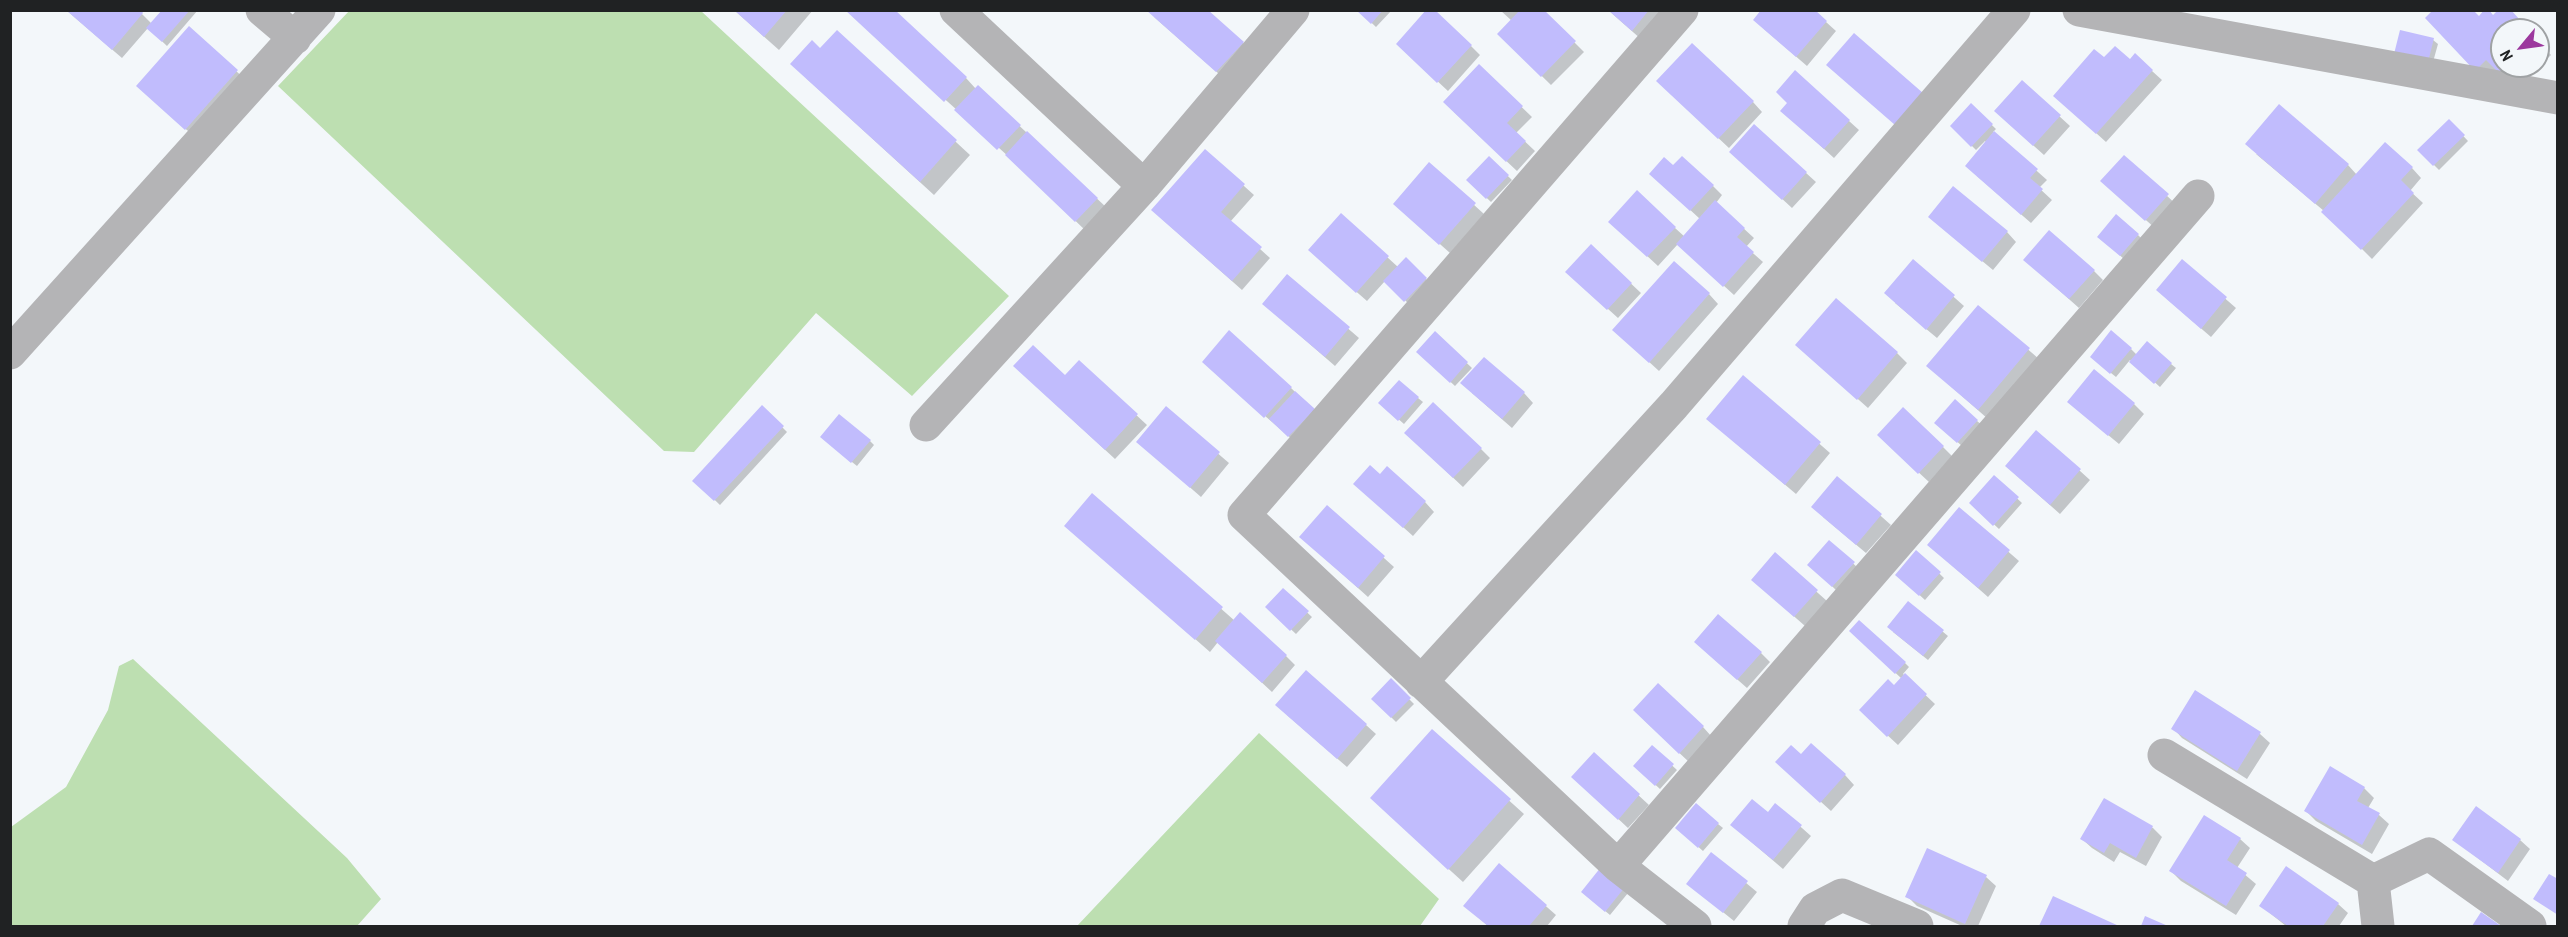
<!DOCTYPE html>
<html>
<head>
<meta charset="utf-8">
<style>
	body { margin:0 }
	#map { position:relative; width:2568px; height:937px; overflow:hidden; background:#f3f7fa; font-family:"Archivo Narrow",sans-serif }
	canvas { display:block }
	.frame { position:absolute; inset:0; border:12px solid #202223; pointer-events:none }
	.north { position:absolute; left:2490px; top:18px; width:60px; height:60px; box-sizing:border-box; background:#f3f7fa; border:2px solid #9fa2a4; border-radius:50%; rotate:241deg; font-size:16px; font-weight:700; line-height:24px; text-align:center; color:#202223 }
	.north::after { content:''; display:block; margin:auto; width:21px; height:27px; background:#9c389e; clip-path:polygon(50% 0,100% 100%,50% 72%,0 100%) }
</style>
</head>
<body>
<div id="map">
<canvas width="2568" height="937"></canvas>
<div class="frame"></div>
<div class="north">N</div>
</div>
<script>
const g = document.querySelector('canvas').getContext('2d');
g.lineJoin = 'round';
function fillPath(path, color) { g.fillStyle = color; g.fill(path, 'evenodd'); }
const shape = rows => new Path2D(rows.map(r => 'M' + r).join(''));
function trace(path, color, width, dash) { g.strokeStyle = color; g.lineWidth = width; g.lineCap = dash ? 'butt' : 'round'; g.setLineDash(dash || []); g.stroke(path); }
fillPath(shape([
	[350,10,701,11,1009,296,912,396,816,313,694,452,664,451,278,86],
	[133,659,347,858,381,899,357,926,11,926,11,827,66,787,108,710,119,666],
	[1259,733,1439,899,1420,926,1077,926]
]), '#bddfb1');
fillPath(shape([
	[66,10,138,10,152,24,164,10,198,10,167,46,148,28,122,58],
	[734,10,813,10,779,50],
	[846,10,966,78,976,89,978,87,1107,208,1086,231,1009,157],
	[1358,10,1392,10,1376,27],
	[1500,10,1542,10,1584,52,1551,85,1499,34,1512,21],
	[1608,10,1664,10,1642,40],
	[1154,17,1243,43,1252,52,1227,81],
	[2493,17,2528,30,2502,30,2502,66,2538,66,2538,41,2551,55,2516,89,2497,69,2486,79,2427,18],
	[1826,22,1836,31,1807,66,1764,29],
	[189,28,247,81,196,138,147,95],
	[837,32,970,155,934,195,806,78,821,50],
	[2433,40,2438,44,2433,62,2401,58],
	[1471,46,1480,55,1448,91,1407,53],
	[2104,59,2130,61,2152,71,2162,80,2106,142,2065,105],
	[1479,66,1532,117,1516,133,1535,151,1517,171,1454,112],
	[2022,82,2070,126,2044,155,2006,121],
	[1668,91,1753,102,1762,112,1729,148],
	[1789,103,1849,121,1859,130,1834,158,1792,120],
	[1971,105,1996,129,1993,132,2047,180,2039,188,2052,200,2031,223,1977,176,1987,143,1985,141,1976,150,1952,126],
	[2449,121,2468,141,2439,170,2419,150],
	[1754,126,1816,182,1792,208,1741,161],
	[1205,151,1254,195,1230,222,1270,258,1242,290,1162,219],
	[2256,154,2348,165,2357,175,2412,168,2421,178,2410,191,2423,203,2372,259,2324,211],
	[2124,157,2177,205,2156,229,2112,190],
	[1489,158,1512,180,1491,202,1468,180],
	[1429,164,1484,214,1450,253,1405,213],
	[1673,167,1713,186,1722,195,1716,203,1754,238,1746,247,1763,262,1734,295,1678,244,1658,266,1620,231,1675,228,1685,237,1700,219,1661,183],
	[1341,215,1398,267,1406,259,1430,283,1410,305,1385,281,1367,301,1320,260],
	[1940,226,2007,232,2016,242,1993,270],
	[2138,235,2142,239,2125,260,2104,241],
	[1591,246,1641,293,1618,318,1577,281],
	[1913,261,1964,306,1937,338,1895,303],
	[2182,261,2236,308,2211,337,2167,299],
	[2035,269,2094,271,2103,280,2079,308],
	[1287,276,1359,338,1335,366,1274,313],
	[1709,294,1718,304,1659,371,1624,339],
	[1979,307,2039,359,1988,419,1938,375],
	[1436,334,1472,368,1455,386,1418,352],
	[1797,345,1897,353,1907,363,1868,408],
	[2131,349,2137,355,2171,364,2176,368,2160,387,2130,360,2116,377,2096,361],
	[1079,362,1147,425,1115,459,1025,376,1065,377],
	[1213,371,1291,388,1319,415,1294,441],
	[1743,377,1830,453,1796,494,1718,428],
	[1472,393,1524,393,1533,403,1512,428],
	[1418,398,1423,402,1404,424,1380,403],
	[2134,404,2144,414,2119,444,2079,411],
	[762,407,787,432,720,505,694,480],
	[1166,409,1229,463,1201,497,1138,442],
	[1977,421,1982,425,1962,446,1936,423],
	[2037,432,2090,480,2060,514,2016,475],
	[870,441,874,445,857,466,827,442],
	[1416,443,1481,449,1490,458,1463,487],
	[1889,445,1943,447,1952,456,1929,482],
	[1381,476,1425,502,1434,512,1413,536,1365,493],
	[1994,477,2022,503,1999,529,1971,503],
	[1838,478,1891,525,1866,553,1823,517],
	[1092,495,1235,621,1286,656,1295,665,1272,692,1218,642,1210,652,1066,526],
	[1327,507,1394,567,1368,597,1311,546],
	[1959,509,2019,561,1988,597,1939,554],
	[1830,542,1858,568,1837,591,1810,565],
	[1917,552,1944,578,1925,600,1902,579],
	[1775,555,1827,601,1805,626,1763,589],
	[1283,590,1312,617,1296,634,1267,607],
	[1908,603,1948,636,1928,660,1893,632],
	[1851,631,1905,663,1909,667,1903,674,1935,704,1898,745,1871,720,1902,679],
	[1705,651,1761,653,1770,662,1747,688],
	[1391,681,1414,704,1396,722,1373,699],
	[2196,692,2260,734,2270,743,2247,779,2182,738,2173,728],
	[1287,715,1366,725,1376,734,1347,767],
	[1644,720,1703,727,1712,737,1689,762],
	[1432,731,1524,814,1463,882,1386,812],
	[1652,747,1677,770,1660,789,1635,766],
	[1594,754,1649,805,1628,828,1583,786],
	[1801,756,1845,775,1854,785,1831,811,1787,771],
	[2364,788,2374,798,2368,808,2379,815,2389,824,2372,854,2316,821,2306,811],
	[2104,800,2153,828,2162,837,2146,866,2120,852,2114,862,2092,848,2082,839],
	[1776,805,1811,836,1783,869,1742,834,1768,814],
	[1718,824,1723,828,1703,851,1677,828],
	[2240,839,2250,848,2237,868,2256,884,2236,915,2181,881,2171,871],
	[2454,840,2520,840,2530,849,2508,881],
	[1711,854,1757,892,1734,921,1688,884],
	[1499,865,1556,915,1547,926,1488,926,1465,906],
	[1602,869,1628,893,1610,915,1587,896],
	[1986,877,1996,886,1978,926,1962,926,1917,906,1907,896],
	[2054,898,2116,926,2041,926],
	[2338,904,2348,913,2339,926,2286,926,2261,906]
]), '#0003');
fillPath(shape([
	[66,10,141,10,143,13,112,50],
	[162,10,190,10,162,42,146,28],
	[734,10,787,10,764,37],
	[845,10,895,10,967,77,944,102],
	[1146,10,1208,10,1244,42,1216,72],
	[1356,10,1383,10,1371,24],
	[1426,10,1435,10,1472,45,1437,83,1396,44],
	[1520,10,1544,10,1576,41,1541,77,1497,34],
	[1608,10,1649,10,1632,31],
	[1761,10,1815,10,1827,21,1796,57,1753,20],
	[2433,10,2473,10,2479,16,2484,10,2489,10,2493,15,2498,10,2511,10,2529,30,2502,30,2502,66,2520,66,2506,80,2486,60,2475,71,2425,18],
	[189,26,238,70,185,130,136,86],
	[837,30,957,140,920,182,790,64,812,40,820,48],
	[2400,30,2434,38,2428,62,2394,54],
	[1854,33,1923,93,1895,125,1826,65],
	[1692,43,1754,101,1718,139,1656,81],
	[2115,46,2130,59,2135,53,2153,70,2096,134,2053,96,2094,49,2104,57],
	[1479,64,1523,106,1507,123,1526,141,1506,162,1443,102],
	[1795,70,1850,120,1824,149,1780,111,1787,103,1776,92],
	[2022,80,2061,115,2033,146,1994,111],
	[978,85,1021,125,997,150,954,110],
	[1971,103,1993,124,1971,147,1950,126],
	[2279,104,2349,164,2315,204,2245,144],
	[2449,119,2465,135,2433,166,2417,150],
	[1754,124,1807,172,1782,200,1729,152],
	[1027,131,1098,198,1075,222,1005,155],
	[1994,131,2038,169,2030,178,2043,189,2021,215,1965,166],
	[2385,142,2413,167,2401,180,2414,193,2361,250,2321,212],
	[1205,149,1245,184,1221,212,1262,247,1232,281,1151,210],
	[2124,155,2169,194,2145,221,2100,181],
	[1489,156,1509,175,1486,199,1466,180],
	[1682,156,1714,185,1690,211,1649,174,1664,157,1673,165],
	[1429,162,1476,203,1439,245,1393,204],
	[1953,186,2008,231,1982,262,1928,217],
	[1637,190,1676,227,1647,257,1608,222],
	[1715,200,1745,228,1737,237,1754,252,1723,287,1676,244],
	[1341,213,1389,256,1356,293,1308,250],
	[2116,214,2139,234,2120,256,2097,237],
	[2049,230,2095,270,2069,299,2023,260],
	[1591,244,1632,283,1607,310,1565,272],
	[1406,257,1427,278,1404,302,1383,281],
	[1913,259,1955,295,1926,330,1884,293],
	[2182,259,2227,297,2201,329,2156,290],
	[1674,261,1710,293,1649,363,1612,330],
	[1287,274,1350,327,1325,357,1262,304],
	[1836,298,1898,352,1857,400,1795,345],
	[1978,305,2030,348,1978,410,1926,366],
	[1229,330,1292,387,1264,418,1202,362],
	[2111,330,2132,348,2110,374,2090,357],
	[1435,331,1468,362,1450,383,1416,352],
	[2147,341,2172,363,2154,384,2129,362],
	[1033,345,1065,375,1079,360,1138,414,1105,450,1013,366],
	[1484,357,1525,392,1502,419,1460,383],
	[2094,369,2135,403,2108,436,2067,402],
	[1743,375,1821,442,1785,485,1706,419],
	[1399,380,1419,397,1398,421,1378,403],
	[1295,391,1315,409,1288,437,1269,419],
	[1955,399,1978,420,1957,443,1934,423],
	[1433,402,1482,448,1453,478,1404,433],
	[762,405,784,426,714,501,692,481],
	[1166,406,1220,452,1190,488,1136,442],
	[1903,407,1944,446,1918,474,1877,435],
	[839,414,871,440,851,463,820,437],
	[2036,430,2081,469,2050,505,2005,466],
	[1370,465,1380,474,1387,466,1426,501,1403,528,1353,484],
	[1994,475,2019,497,1993,526,1969,503],
	[1837,476,1882,514,1856,545,1811,507],
	[1092,493,1223,607,1195,640,1064,526],
	[1327,505,1385,556,1358,588,1299,537],
	[1959,507,2010,550,1978,588,1927,545],
	[1829,540,1855,562,1832,587,1807,565],
	[1916,550,1941,572,1919,596,1895,575],
	[1775,552,1818,590,1794,617,1751,580],
	[1283,588,1309,611,1290,631,1265,607],
	[1908,601,1944,630,1923,656,1887,627],
	[1240,612,1287,655,1262,683,1215,641],
	[1718,614,1762,652,1737,680,1694,642],
	[1859,620,1906,662,1895,674,1849,631],
	[1306,670,1367,724,1337,759,1275,705],
	[1905,673,1927,694,1887,737,1859,710,1888,679,1894,685],
	[1391,678,1411,698,1391,718,1371,699],
	[1658,683,1704,726,1679,754,1633,710],
	[2195,690,2261,732,2237,771,2171,729],
	[1432,729,1511,799,1448,870,1370,798],
	[1811,743,1846,774,1820,803,1775,762,1791,745,1801,754],
	[1652,745,1674,764,1655,786,1633,766],
	[1594,752,1640,794,1618,820,1571,777],
	[2330,766,2365,787,2357,801,2380,813,2362,845,2304,811],
	[2104,798,2153,826,2136,858,2110,843,2104,853,2080,839],
	[1752,799,1768,812,1775,803,1802,825,1773,860,1730,825],
	[1696,803,1719,823,1698,848,1675,828],
	[2476,806,2521,839,2498,873,2452,840],
	[2204,815,2241,838,2227,860,2247,873,2226,906,2169,871],
	[1927,848,1987,875,1965,924,1905,897],
	[1711,852,1748,881,1723,913,1686,884],
	[1499,863,1547,905,1529,926,1488,926,1463,906],
	[2286,866,2339,903,2323,926,2288,926,2259,906],
	[1601,867,1625,887,1605,912,1581,892],
	[2549,874,2558,879,2558,915,2533,899],
	[2053,896,2119,926,2039,926],
	[2481,912,2501,926,2472,926],
	[2145,916,2168,926,2141,926]
]), '#c1bcfd');
trace(shape([
	[262,10,295,38],
	[956,10,1144,186],
	[1682,10,1244,515,1618,866,1695,926],
	[2079,10,2558,98],
	[10,353,319,10],
	[926,425,1144,186,1293,10],
	[1421,682,1674,405,2014,10],
	[2164,755,2373,881],
	[1618,866,2198,196],
	[1804,926,1815,909,1842,895,1917,926],
	[2378,926,2373,881,2429,854,2530,926]
]), '#b4b4b6', 33);
</script>
</body>
</html>
